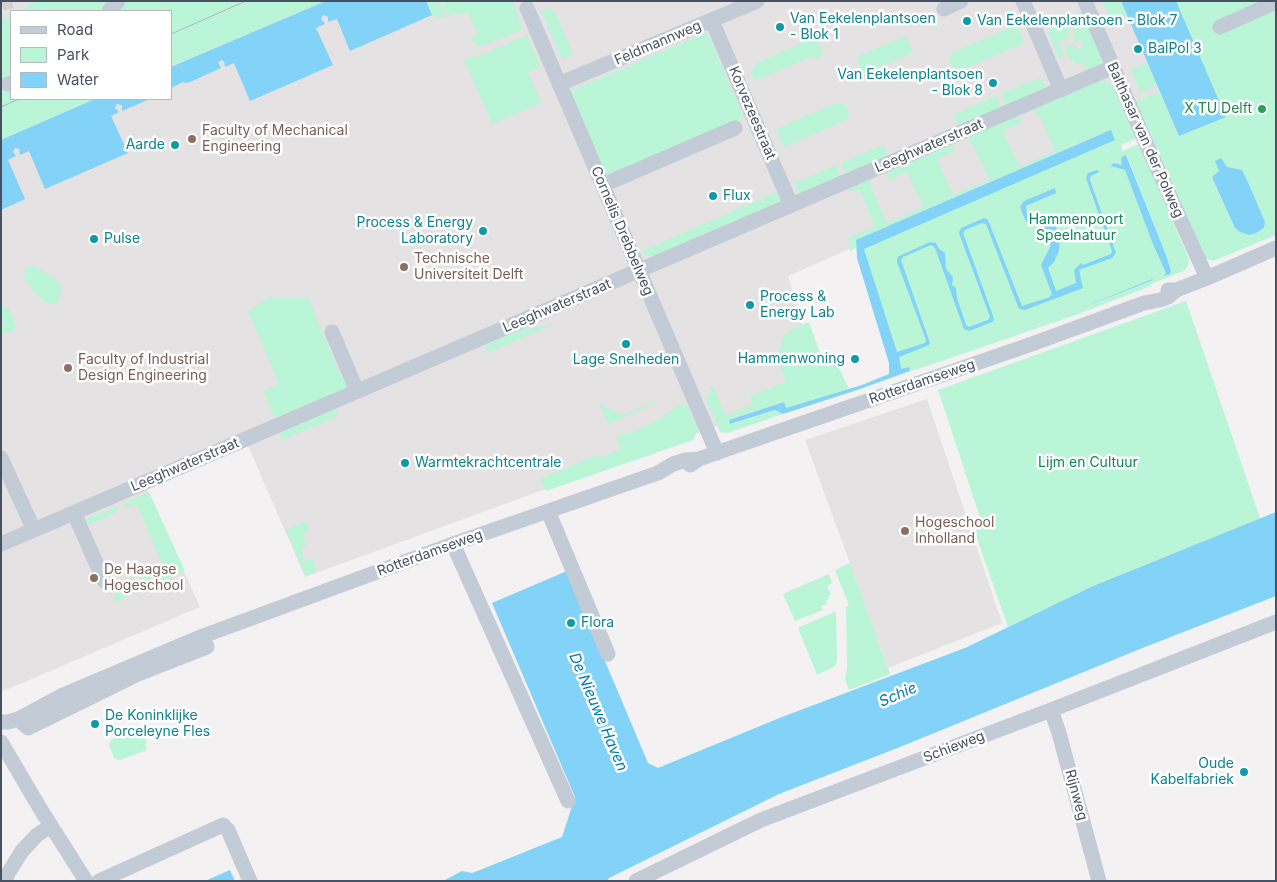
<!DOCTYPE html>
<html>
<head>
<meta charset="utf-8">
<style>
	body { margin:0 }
	#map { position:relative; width:1277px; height:882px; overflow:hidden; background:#f3f1f1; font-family:Inter,sans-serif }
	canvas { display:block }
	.frame { position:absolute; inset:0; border:2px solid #465161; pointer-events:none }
	.legend { position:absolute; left:10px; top:10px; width:162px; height:90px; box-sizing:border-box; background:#fff; border:1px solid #b5b9c0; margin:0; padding:6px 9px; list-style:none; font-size:15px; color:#465161 }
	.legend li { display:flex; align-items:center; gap:10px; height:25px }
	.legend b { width:25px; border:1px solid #b5b9c0 }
</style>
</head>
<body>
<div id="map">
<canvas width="1277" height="882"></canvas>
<div class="frame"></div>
<ul class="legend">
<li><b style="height:6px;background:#c3cbd7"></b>Road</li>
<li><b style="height:14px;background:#bbf5d8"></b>Park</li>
<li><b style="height:14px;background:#83d2f7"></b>Water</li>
</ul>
</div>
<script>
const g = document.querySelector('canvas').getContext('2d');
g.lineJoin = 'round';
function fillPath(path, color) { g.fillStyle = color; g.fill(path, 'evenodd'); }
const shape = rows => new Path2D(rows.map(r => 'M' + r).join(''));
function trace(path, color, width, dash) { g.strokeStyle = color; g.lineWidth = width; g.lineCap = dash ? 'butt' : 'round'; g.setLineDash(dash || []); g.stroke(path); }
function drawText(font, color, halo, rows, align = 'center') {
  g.font = font + ' Inter,sans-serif'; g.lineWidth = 5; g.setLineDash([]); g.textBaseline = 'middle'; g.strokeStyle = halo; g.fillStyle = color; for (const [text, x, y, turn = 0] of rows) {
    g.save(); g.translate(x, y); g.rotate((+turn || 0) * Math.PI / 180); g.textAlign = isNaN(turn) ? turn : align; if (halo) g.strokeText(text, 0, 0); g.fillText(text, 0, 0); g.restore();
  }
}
fillPath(shape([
	[1,1,1276,1,1276,232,1151,123,1116,132,788,276,822,388,305,577,247,443,146,487,200,607,1,692],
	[11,11,171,11,171,99,11,99],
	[927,399,1002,623,888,668,805,440]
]), '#e4e2e2');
fillPath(shape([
	[38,1,326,1,175,65,173,61,171,62,171,11,22,11,27,9,26,6],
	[426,1,440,1,446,16,439,18,432,15],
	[443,1,512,1,523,29,483,46,478,46,470,38,478,34,468,12,461,15,459,12,449,16],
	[1097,1,1121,1,1127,15,1111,22,1102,1,1097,3],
	[1176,1,1276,1,1276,235,1213,261,1204,258,1134,102,1160,92,1179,136,1226,117],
	[1219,171,1250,187,1265,222,1264,228,1212,177],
	[548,8,551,9,556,14,573,55,562,59,541,10],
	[1082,11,1102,58,1101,64,1086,70,1083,62,1075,65,1074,61,1070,62,1065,47,1072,44,1073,47,1076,46,1078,49,1084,47,1081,39,1075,42,1072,35,1075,34,1073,27,1076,26,1072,17],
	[11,16,11,99,95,99,1,140,1,20],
	[1066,22,1070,31,1067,32,1069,38,1058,42,1064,57,1059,59,1048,32,1050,31,1049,27],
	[1017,25,1024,43,964,69,953,67,950,63,950,58,953,52],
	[707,32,744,118,607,177,570,91],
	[527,35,540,67,528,72,541,103,492,124,464,59,482,55],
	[906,36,913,53,863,74,856,57],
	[809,40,816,41,821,46,822,53,818,58,815,60,813,56,755,81,751,71,756,68,755,64],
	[1147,63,1158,86,1140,92,1131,69],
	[1041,77,1046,87,1006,105,1001,94],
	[1098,81,1110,83,1115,90,1137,138,1121,145,1123,151,1139,144,1189,259,1188,266,1184,271,1151,284,1151,286,1073,316,918,369,910,371,910,370,897,373,859,245,1105,132,856,240,856,248,850,251,849,237,875,226,859,189,850,192,848,189,870,179,871,187,887,223,923,207,907,172,889,180,886,173,952,144,955,151,937,159,953,195,989,180,973,144,971,144,968,137,1019,115,1022,122,1003,131,1019,167,1055,151,1039,115,1037,116,1034,109],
	[1127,156,1166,255,1171,271,1163,276,1163,275,1166,273,1125,156],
	[1152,279,1152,280,1089,306,935,359,1084,307],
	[996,96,1001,107,959,125,954,114],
	[836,103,844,104,848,108,849,116,844,121,784,147,776,129],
	[883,145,888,156,846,174,841,163],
	[836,165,841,176,799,194,794,183],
	[777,192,781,201,653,256,647,256,642,251],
	[29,266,35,266,58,281,62,290,58,303,49,304,39,297,25,279,25,271],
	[270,297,308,297,341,377,345,376,350,387,278,418,277,415,274,416,263,391,279,384,248,311],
	[1186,301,1261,521,1037,613,1008,627,974,530,983,526,938,390],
	[1,306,8,307,17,328,1,335,1,327,3,326],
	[809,322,822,359,833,355,849,389,786,408,783,402,729,419,731,424,776,410,783,414,728,433,720,432,705,396,711,393,709,387,713,386,726,416,753,404,750,396,786,382,777,358,784,336,793,329],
	[556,323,488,353,485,345,527,327,528,329],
	[654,402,656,403,608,424,600,405,603,404,604,407,624,415],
	[681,404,687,406,698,430,693,440,546,491,540,479,597,455,599,458,621,449,616,435,629,433,661,419,674,408],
	[336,409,339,415,283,440,279,433],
	[149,492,185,571,115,602,113,598,117,595,112,586,133,577,135,582,143,579,140,574,162,564,137,504,125,508,123,504],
	[116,507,118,512,83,527,81,521],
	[307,521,309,531,304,532,306,546,301,547,304,561,313,559,316,572,306,576,286,530],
	[850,563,890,674,849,690,845,679,847,668,846,607,849,605,835,570],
	[829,574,832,583,827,586,831,595,828,596,829,599,826,601,827,604,821,606,823,610,795,621,783,594],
	[836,611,837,662,834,667,817,675,798,628],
	[140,725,147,743,145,744,147,750,120,760,114,758,109,745,110,741]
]), '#bbf5d8');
fillPath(shape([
	[326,1,426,1,432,15,350,51,337,19,328,22,328,17,323,15,321,19,325,24,316,28,333,65,250,101,234,63,225,67,224,61,222,60,218,62,221,68,190,82,186,83,183,82,171,88,171,67],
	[1121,1,1176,1,1226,117,1179,136],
	[95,99,150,99,122,111,122,105,117,104,115,108,119,112,111,116,128,153,45,189,29,151,20,155,19,149,15,148,13,152,16,156,8,160,25,199,1,210,1,140],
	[1111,130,1115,140,864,249,897,352,925,343,926,340,897,262,897,259,899,256,930,242,936,243,939,249,945,253,946,269,953,277,952,285,956,288,957,298,966,325,969,327,988,320,990,317,959,233,961,228,984,218,988,220,1022,306,1050,297,1052,294,1041,265,1050,247,1051,238,1044,227,1035,222,1026,222,1020,207,1024,201,1055,188,1056,193,1026,206,1027,214,1040,215,1049,218,1056,227,1060,239,1059,251,1054,262,1048,268,1056,291,1076,283,1074,270,1081,263,1083,265,1111,254,1112,251,1086,178,1088,173,1097,170,1099,172,1091,176,1090,180,1116,253,1112,258,1079,270,1083,288,1025,310,1019,309,986,224,982,223,965,230,963,233,992,313,994,320,992,322,969,331,964,329,935,248,931,245,903,257,901,260,930,343,929,345,899,357,901,369,909,367,910,371,857,390,783,414,775,410,730,424,729,420,784,402,786,408,862,385,889,374,889,363,857,258,856,240],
	[1126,155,1166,255,1171,271,1170,274,1167,275,1163,276,1166,273,1153,244,1125,170,1111,166,1113,163,1122,165,1121,158],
	[1221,158,1227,167,1242,170,1250,187,1265,222,1264,228,1256,233,1249,235,1240,232,1235,228,1212,177,1219,171,1215,161],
	[1152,279,1153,280,1085,307,920,364,1084,307],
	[1276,512,1276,596,1145,647,900,747,779,794,609,878,607,881,443,881,462,871,472,873,480,870,562,837,575,797,492,603,567,571,648,763,658,768,782,717,965,648,1091,587],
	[230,870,235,881,205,881]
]), '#83d2f7');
trace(shape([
	[2,3,12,1]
]), '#d0d1d4', 15, [15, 8]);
trace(shape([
	[1023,1,1061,90],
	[1085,1,1144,139,1207,278],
	[527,8,717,453],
	[944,9,961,1],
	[109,11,118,1],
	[712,21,791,205],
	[1220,27,1276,2],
	[8,84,11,83],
	[559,84,757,1],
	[603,185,735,128],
	[1168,290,1176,290,1207,278,1276,248],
	[332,332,357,391],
	[1,458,34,530],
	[690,465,699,459,713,454,1032,344,1144,303,1160,300,1168,297,1176,290],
	[548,511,608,654],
	[74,513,104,581],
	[1,544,1113,67],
	[453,544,568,801],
	[1051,710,1059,733,1099,881],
	[18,719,28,728,138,674,207,647,203,636],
	[1,722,8,722,18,719,61,696,203,636,453,544,658,473,673,464,686,460,699,459],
	[1,742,41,810,86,881],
	[6,881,7,875,22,851,37,835,51,826],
	[99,881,223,825,228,830,250,881],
	[636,881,761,820,1051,710,1276,622]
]), '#c3cbd7', 15);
trace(shape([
	[171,34,246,1],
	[1,107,19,99]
]), '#b2b5bc', 1);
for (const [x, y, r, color] of [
	[967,21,5,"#0f9aa8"],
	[780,27,5,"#0f9aa8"],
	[1138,49,5,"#0f9aa8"],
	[993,83,5,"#0f9aa8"],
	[1262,109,5,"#2e9e5b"],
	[192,139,5,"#8d6e63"],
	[175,145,5,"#0f9aa8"],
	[713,196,5,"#0f9aa8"],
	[483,231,5,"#0f9aa8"],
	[94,239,5,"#0f9aa8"],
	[404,267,5,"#8d6e63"],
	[750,305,5,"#0f9aa8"],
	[626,344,5,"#0f9aa8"],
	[855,359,5,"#0f9aa8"],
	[68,368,5,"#8d6e63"],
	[405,463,5,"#0f9aa8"],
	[905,531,5,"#8d6e63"],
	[94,578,5,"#8d6e63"],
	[571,623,5,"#0f9aa8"],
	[95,724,5,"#0f9aa8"],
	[1244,772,5,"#0f9aa8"]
]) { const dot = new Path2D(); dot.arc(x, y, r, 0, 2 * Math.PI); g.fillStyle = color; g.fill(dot); trace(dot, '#fff', 2); }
drawText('14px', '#0d838f', '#fff', [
	["Van Eekelenplantsoen",790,19],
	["- Blok 1",790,35],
	["Van Eekelenplantsoen - Blok 7",977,21],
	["BalPol 3",1148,49],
	["Van Eekelenplantsoen",983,75,"right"],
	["- Blok 8",983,91,"right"],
	["Aarde",165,145,"right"],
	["Flux",723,196],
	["Process & Energy",473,223,"right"],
	["Laboratory",473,239,"right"],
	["Pulse",104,239],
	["Process &",760,297],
	["Energy Lab",760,313],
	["Hammenwoning",845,359,"right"],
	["Lage Snelheden",626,360,"center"],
	["Warmtekrachtcentrale",415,463],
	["Flora",581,623],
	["De Koninklijke",105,716],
	["Porceleyne Fles",105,732],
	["Oude",1234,764,"right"],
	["Kabelfabriek",1234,780,"right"]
], 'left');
drawText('14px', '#465161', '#fff', [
	["Feldmannweg",658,43,-23],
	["Korvezeestraat",752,113,67],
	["Balthasar van der Polweg",1145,140,66],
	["Leeghwaterstraat",929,146,-23],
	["Cornelis Drebbelweg",622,231,67],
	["Leeghwaterstraat",557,306,-23],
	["Rotterdamseweg",922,382,-19],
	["Leeghwaterstraat",185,465,-23],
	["Rotterdamseweg",430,553,-20],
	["Schieweg",954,747,-21],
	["Rijnweg",1076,795,75]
]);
drawText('14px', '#27864d', '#fff', [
	["X TU Delft",1252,109]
], 'right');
drawText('14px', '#785e54', '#fff', [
	["Faculty of Mechanical",202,131],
	["Engineering",202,147],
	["Technische",414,259],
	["Universiteit Delft",414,275],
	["Faculty of Industrial",78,360],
	["Design Engineering",78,376],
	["Hogeschool",915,523],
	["Inholland",915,539],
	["De Haagse",104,570],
	["Hogeschool",104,586]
], 'left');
drawText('14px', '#0c8757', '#fff', [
	["Hammenpoort",1076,220],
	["Speelnatuur",1076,236],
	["Lijm en Cultuur",1088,463]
]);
drawText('italic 15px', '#0179b2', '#fff', [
	["Schie",898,695,-24],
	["De Nieuwe Haven",598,712,67]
]);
</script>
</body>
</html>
